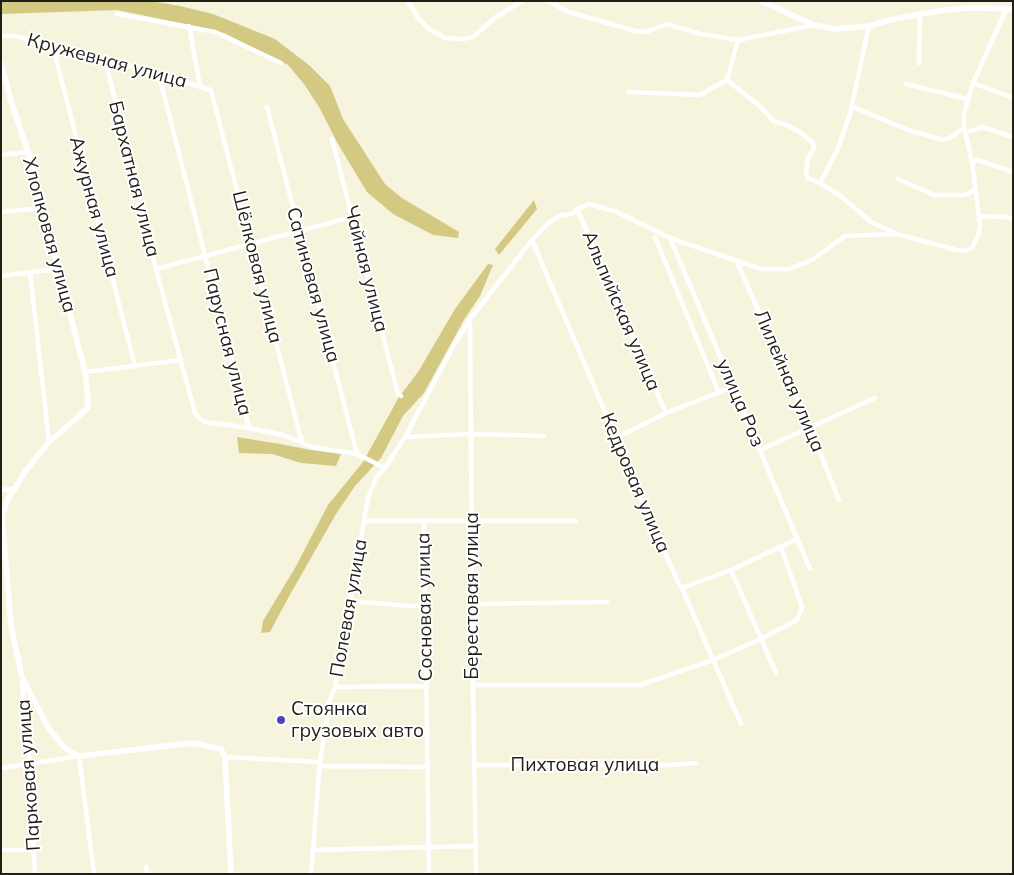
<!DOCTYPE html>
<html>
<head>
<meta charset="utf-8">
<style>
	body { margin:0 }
	#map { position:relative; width:1014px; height:875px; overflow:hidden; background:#f7f4de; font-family:Mulish,sans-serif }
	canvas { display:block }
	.frame { position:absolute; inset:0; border:2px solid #201f17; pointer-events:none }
</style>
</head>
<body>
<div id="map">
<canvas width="1014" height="875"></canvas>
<div class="frame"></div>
</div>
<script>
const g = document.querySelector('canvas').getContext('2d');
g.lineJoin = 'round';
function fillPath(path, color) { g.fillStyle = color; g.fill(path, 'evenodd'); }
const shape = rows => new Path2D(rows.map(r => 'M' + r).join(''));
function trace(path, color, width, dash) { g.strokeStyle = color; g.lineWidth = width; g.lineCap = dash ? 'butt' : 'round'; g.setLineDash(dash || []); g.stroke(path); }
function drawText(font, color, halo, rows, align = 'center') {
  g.font = font + ' Mulish,sans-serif'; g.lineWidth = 4; g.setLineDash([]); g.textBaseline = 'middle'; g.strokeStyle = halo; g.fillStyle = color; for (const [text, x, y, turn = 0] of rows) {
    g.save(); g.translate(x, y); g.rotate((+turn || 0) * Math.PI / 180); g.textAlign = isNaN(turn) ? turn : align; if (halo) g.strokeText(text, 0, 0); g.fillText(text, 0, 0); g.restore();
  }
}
fillPath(shape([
	[1,1,151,1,180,6,213,14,275,39,310,66,330,86,343,119,385,184,402,198,459,232,458,238,433,235,393,214,367,192,338,144,319,107,304,84,288,65,224,33,200,27,117,10,1,14],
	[534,200,537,209,499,255,495,249],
	[488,264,493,265,480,296,465,318,424,393,403,416,381,458,355,486,336,514,287,600,270,632,261,633,263,621,295,568,328,505,363,462,399,397,418,372,455,309],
	[237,437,280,444,311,450,341,454,336,466,301,463,272,454,239,453]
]), '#d4c983');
trace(shape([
	[408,1,418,18,429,29,445,38,463,39,473,37,496,17,522,1],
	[548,1,569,12,583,16,635,31,646,32,667,24,700,34,738,40,814,25],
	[117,14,215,32,281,63],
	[189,26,200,86],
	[1,36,15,36,105,59,211,90,302,443],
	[53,47,135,366],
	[105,59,156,269,195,413,200,419,206,422,249,428,283,435,312,447,357,454],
	[919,63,920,14],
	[159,75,249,428],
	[727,80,738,40],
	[973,83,1013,98],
	[906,84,968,99],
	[629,92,700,95,727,80,761,107,773,121,787,125,800,132,813,143,814,148,808,158,806,172,808,178,820,183,842,197,871,222,897,234,956,250,965,251,972,248,979,233,980,225,972,162,964,127,964,114,973,83,1006,10],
	[851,106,908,130,943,140,952,137,964,127],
	[267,107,357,454,385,468],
	[965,133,982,127,1013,137],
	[332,139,398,394,401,396],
	[1,155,28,152],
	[972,162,978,160,1013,172],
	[898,179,934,195,964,195,970,193,976,188],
	[820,183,837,151,850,114,869,26],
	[577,209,666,413],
	[1,212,41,208],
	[980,216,1004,217,1013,219],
	[655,237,719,393],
	[670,238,810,569],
	[532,240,605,412,618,437,640,497,679,584,682,588,741,724],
	[737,262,810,428,839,500],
	[156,269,352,217],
	[30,272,49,442],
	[1,276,57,269],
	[470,320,473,685,476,874],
	[85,372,181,360],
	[405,437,472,434,544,436],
	[618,437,666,413,733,387],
	[760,450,875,398],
	[1,490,14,489],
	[424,520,429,874],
	[364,521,576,521],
	[731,570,776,673],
	[682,588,731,570,797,539],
	[350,601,411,606,425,605],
	[472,604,607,602],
	[22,681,30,765,35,874],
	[473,685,640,685,713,660,761,639,797,620,802,607,781,547],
	[335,687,426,686],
	[225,757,320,762],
	[474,765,670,765,696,763],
	[320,766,428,767],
	[1,768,79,756,94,874],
	[1,850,34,850],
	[312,850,475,846],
	[146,867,147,874],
	[311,874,320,762,330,699,335,687,368,498,376,478,385,468,405,437,453,347,470,319,532,240,547,224,561,215,572,214,577,209,589,204,617,212,670,238,761,269,789,269,812,260,845,236,897,234]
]), '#fff', 4.5);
trace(shape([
	[761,1,814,25,835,29,869,26,894,19,945,10,970,8,1013,9],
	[1,64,11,101,28,152,85,372,88,397,88,407,77,418,49,442,25,472,8,499,2,516,11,626,22,677,49,729,66,749,79,756,193,743,221,749,225,757,231,874]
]), '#fff', 5.5);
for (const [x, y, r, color] of [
	[281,720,5,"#4c45bc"]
]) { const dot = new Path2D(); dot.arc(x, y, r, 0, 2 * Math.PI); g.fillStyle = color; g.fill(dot); trace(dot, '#fff', 2); }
drawText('19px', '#201f17', '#fff', [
	["Кружевная улица",107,61,15],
	["Бархатная улица",134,179,76],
	["Ажурная улица",94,207,75],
	["Хлопковая улица",49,235,75],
	["Шёлковая улица",257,267,76],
	["Чайная улица",366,269,76],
	["Сатиновая улица",313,285,75],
	["Альпийская улица",621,311,67],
	["Парусная улица",227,342,76],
	["Лилейная улица",789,381,67],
	["улица Роз",740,403,67],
	["Кедровая улица",635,483,67],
	["Берестовая улица",472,596,-90],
	["Сосновая улица",425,607,-91],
	["Полевая улица",349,608,-80],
	["Пихтовая улица",585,765],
	["Парковая улица",29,775,-94]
]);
drawText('19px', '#201f17', '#fff', [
	["Стоянка",291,709],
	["грузовых авто",291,731]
], 'left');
</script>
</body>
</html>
